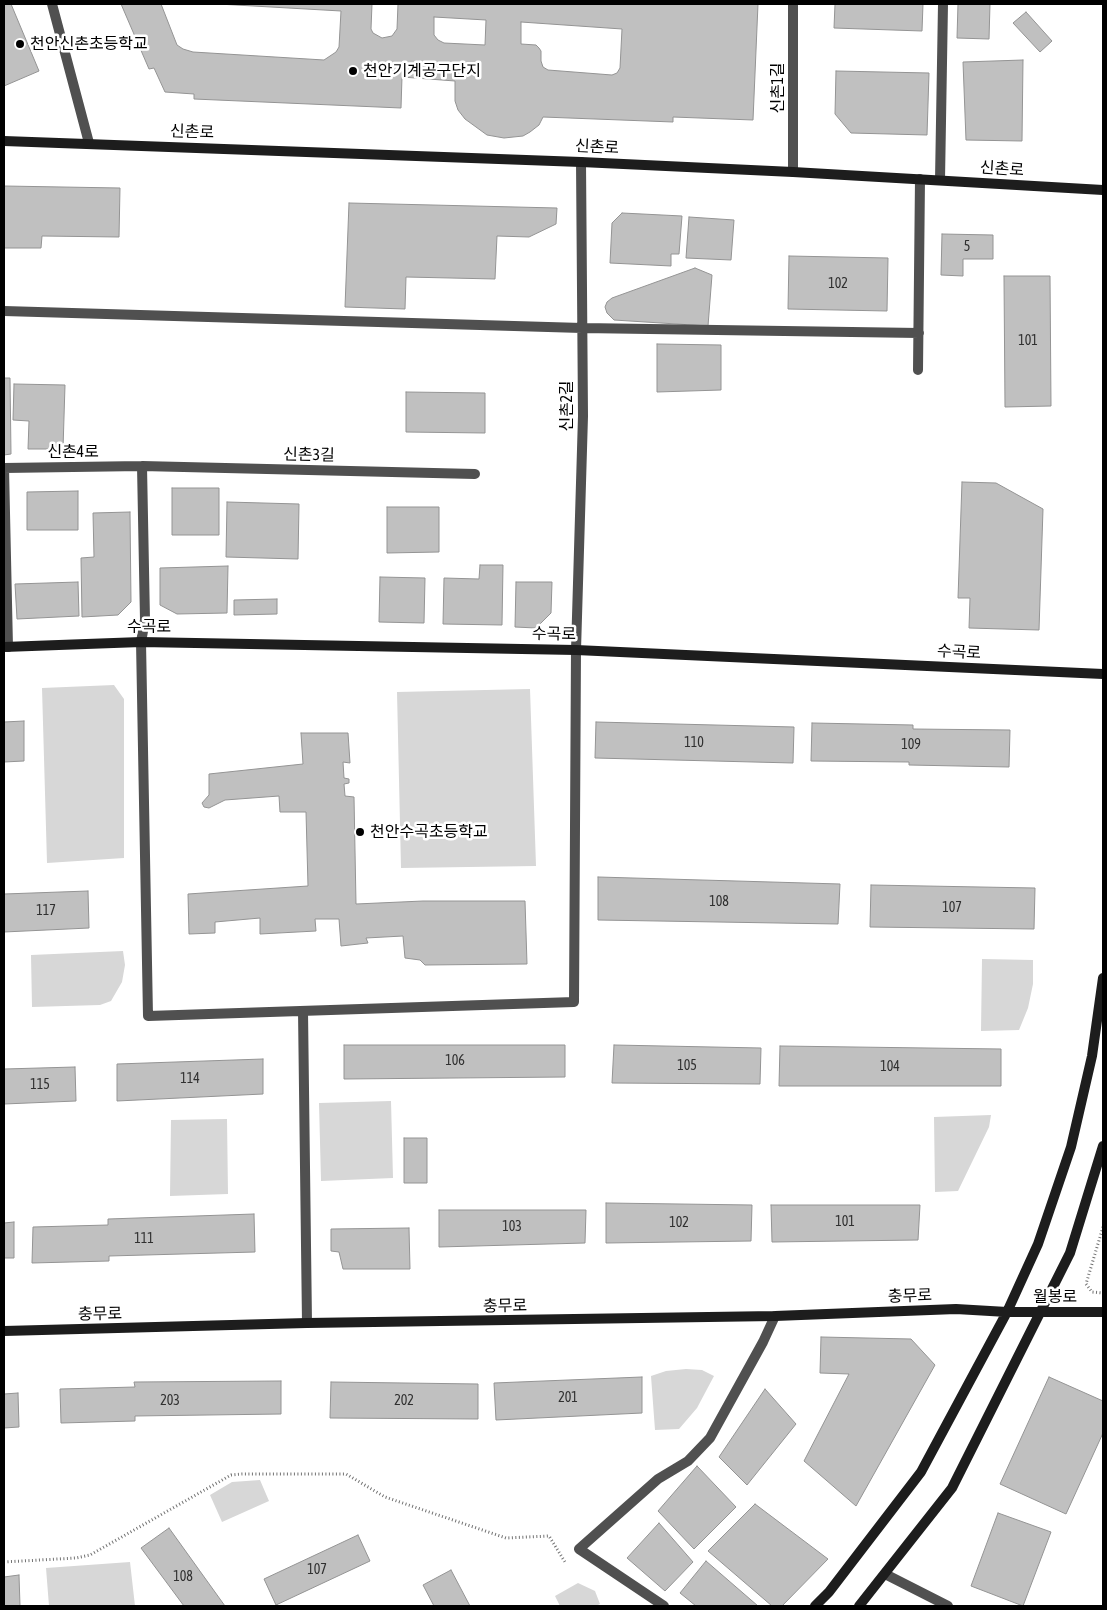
<!DOCTYPE html>
<html>
<head>
<meta charset="utf-8">
<style>
	body { margin:0 }
	#map { position:relative; width:1107px; height:1610px; overflow:hidden; background:#fff; font-family:"Asap Condensed",sans-serif }
	canvas { display:block }
	.frame { position:absolute; inset:0; border:5px solid #000; pointer-events:none }
</style>
</head>
<body>
<div id="map">
<canvas width="1107" height="1610"></canvas>
<div class="frame"></div>
</div>
<script>
const g = document.querySelector('canvas').getContext('2d');
g.lineJoin = 'round';
function fillPath(path, color) { g.fillStyle = color; g.fill(path, 'evenodd'); }
const shape = rows => new Path2D(rows.map(r => 'M' + r).join(''));
function trace(path, color, width, dash) { g.strokeStyle = color; g.lineWidth = width; g.lineCap = dash ? 'butt' : 'round'; g.setLineDash(dash || []); g.stroke(path); }
function drawText(font, color, halo, rows, align = 'center') {
  g.font = font + ' "Asap Condensed","Noto Sans KR",sans-serif'; g.lineWidth = 5; g.setLineDash([]); g.textBaseline = 'middle'; g.strokeStyle = halo; g.fillStyle = color; for (const [text, x, y, turn = 0] of rows) {
    g.save(); g.translate(x, y); g.rotate((+turn || 0) * Math.PI / 180); g.textAlign = isNaN(turn) ? turn : align; if (halo) g.strokeText(text, 0, 0); g.fillText(text, 0, 0); g.restore();
  }
}
fillPath(shape([
	[114,685,124,699,124,858,47,863,42,688],
	[530,689,536,866,401,868,397,692],
	[123,951,125,965,122,982,111,1001,100,1005,32,1007,31,955],
	[982,959,1033,960,1033,984,1028,1008,1019,1030,981,1031],
	[391,1101,393,1178,321,1181,319,1103],
	[991,1115,989,1127,958,1191,935,1192,934,1117],
	[227,1119,228,1194,170,1196,171,1120],
	[686,1369,702,1370,714,1376,697,1408,679,1429,655,1430,651,1376,666,1371],
	[260,1480,269,1501,222,1522,210,1495,232,1482],
	[130,1562,135,1606,49,1606,46,1568],
	[578,1583,595,1591,600,1604,596,1606,560,1606,555,1596]
]), '#d7d7d7');
const building = shape([
	[4,4,11,4,39,71,4,86,4,4],
	[121,4,161,4,177,45,183,49,193,52,324,60,336,52,339,47,341,11,218,4,372,4,371,29,373,33,382,38,392,36,397,29,398,4,758,4,753,120,673,117,673,122,543,117,539,125,530,132,523,136,504,138,487,135,465,119,458,110,455,101,455,81,402,77,401,108,194,99,194,94,165,92,154,68,149,69,121,4],
	[434,17,486,20,485,45,444,43,438,40,434,35,434,17],
	[521,22,622,29,620,68,617,73,612,75,548,70,543,67,541,61,541,51,539,48,536,45,521,44,521,22],
	[835,4,923,4,922,31,834,28,835,4],
	[958,4,990,4,989,39,957,38,958,4],
	[1026,12,1052,41,1040,52,1013,23,1026,12],
	[1023,60,1022,141,966,140,963,62,1023,60],
	[836,71,929,73,927,135,851,133,835,114,836,71],
	[4,186,120,188,119,237,42,236,41,248,4,248,4,186],
	[349,203,557,208,556,224,529,237,497,236,495,279,406,277,405,309,345,307,349,203],
	[622,213,682,216,679,254,671,254,671,266,610,263,612,223,622,213],
	[689,217,734,220,731,260,686,258,689,217],
	[942,234,993,235,993,259,963,259,963,276,941,275,942,234],
	[789,256,888,258,887,311,788,309,789,256],
	[695,268,712,275,708,326,614,320,607,313,605,307,607,302,612,298,695,268],
	[1004,276,1050,276,1051,406,1005,407,1004,276],
	[657,344,721,345,721,390,657,392,657,344],
	[4,378,10,378,11,454,4,455,4,378],
	[14,384,65,385,63,449,28,449,29,421,13,420,14,384],
	[406,392,485,393,485,433,406,432,406,392],
	[962,482,996,483,1043,509,1039,630,969,628,970,598,958,598,962,482],
	[172,488,219,488,219,535,172,535,172,488],
	[78,491,78,530,27,530,27,492,78,491],
	[227,502,299,504,298,559,226,557,227,502],
	[387,507,439,507,439,552,387,553,387,507],
	[130,512,131,602,118,615,82,617,81,558,94,557,93,513,130,512],
	[480,565,503,565,502,625,443,624,444,578,479,579,480,565],
	[228,566,227,613,177,614,160,605,160,568,228,566],
	[380,577,425,578,424,623,379,622,380,577],
	[78,582,79,616,17,619,15,584,78,582],
	[516,582,552,582,551,613,536,628,515,627,516,582],
	[277,599,277,614,234,615,234,600,277,599],
	[24,721,24,761,4,762,4,722,24,721],
	[596,722,794,727,793,763,595,758,596,722],
	[812,723,913,725,913,729,1010,730,1009,767,909,765,909,762,811,761,812,723],
	[301,733,348,733,350,763,343,762,344,778,349,779,349,783,344,784,345,796,354,797,356,904,423,901,525,901,527,964,425,965,420,960,405,958,403,936,366,938,368,943,341,946,339,919,315,919,316,931,260,934,260,918,215,922,215,933,189,934,188,894,308,886,306,812,280,812,279,796,225,800,209,808,204,807,202,803,209,795,209,774,303,764,301,733],
	[598,877,840,884,838,924,598,920,598,877],
	[871,885,1035,888,1034,929,870,927,871,885],
	[88,891,89,928,4,932,4,894,88,891],
	[344,1045,565,1045,565,1077,344,1079,344,1045],
	[614,1045,761,1048,760,1084,612,1083,614,1045],
	[780,1046,1001,1049,1001,1086,779,1086,780,1046],
	[263,1059,263,1094,117,1101,117,1064,263,1059],
	[75,1067,76,1101,4,1104,4,1069,75,1067],
	[404,1138,427,1138,427,1183,404,1183,404,1138],
	[606,1203,752,1205,751,1241,606,1243,606,1203],
	[771,1205,920,1205,918,1240,772,1242,771,1205],
	[439,1210,586,1210,585,1243,439,1247,439,1210],
	[254,1214,255,1252,109,1256,109,1261,32,1263,33,1227,108,1225,108,1219,254,1214],
	[14,1222,14,1258,4,1258,4,1223,14,1222],
	[409,1228,410,1269,343,1269,339,1252,331,1251,331,1229,409,1228],
	[821,1337,911,1339,935,1365,856,1506,804,1461,849,1374,820,1373,821,1337],
	[642,1377,642,1413,496,1420,494,1383,642,1377],
	[1049,1377,1103,1401,1103,1433,1066,1514,1000,1484,1049,1377],
	[281,1381,281,1414,135,1416,135,1421,61,1423,60,1389,135,1387,134,1382,281,1381],
	[331,1382,478,1384,478,1419,330,1418,331,1382],
	[765,1389,796,1424,747,1485,719,1457,765,1389],
	[18,1393,19,1427,4,1428,4,1394,18,1393],
	[697,1466,736,1507,694,1549,658,1511,697,1466],
	[755,1504,828,1559,782,1606,772,1606,708,1551,755,1504],
	[998,1513,1051,1532,1023,1606,971,1586,998,1513],
	[659,1523,693,1562,665,1591,627,1558,659,1523],
	[169,1528,225,1606,184,1606,141,1548,169,1528],
	[358,1535,370,1561,276,1605,264,1579,358,1535],
	[706,1561,758,1606,696,1606,680,1593,706,1561],
	[451,1570,470,1606,434,1606,423,1585,451,1570],
	[19,1575,20,1606,4,1606,4,1577,19,1575]
]);
fillPath(building, '#c0c0c0');
trace(building, '#949494', 1);
trace(shape([
	[1103,1227,1086,1284,1092,1292,1103,1293],
	[4,1562,76,1558,90,1555,231,1475,242,1474,346,1474,385,1497,506,1538,549,1536,565,1562]
]), '#727272', 3, [1, 2.5]);
trace(shape([
	[52,4,89,143],
	[793,172,793,4],
	[940,180,943,4],
	[4,311,582,328,919,333],
	[918,370,920,179],
	[142,466,145,620,141,642,148,1016,574,1002,576,650,583,416,581,162],
	[4,468,142,466,475,474],
	[4,468,8,647],
	[303,1011,307,1323],
	[885,1574,948,1606],
	[664,1606,579,1549,658,1479,688,1461,710,1438,763,1342,775,1316]
]), '#505050', 10);
trace(shape([
	[4,141,581,162,793,172,1103,190],
	[4,647,141,642,576,650,1103,674],
	[4,1331,307,1323,775,1316,956,1309,1007,1312,1103,1312],
	[815,1606,829,1592,921,1472,1007,1312,1038,1244,1071,1147,1092,1056,1103,978],
	[859,1606,952,1488,1070,1253,1103,1146]
]), '#1d1d1d', 10);
for (const [x, y, r, color] of [
	[20,44,5,"#000"],
	[353,71,5,"#000"],
	[360,832,5,"#000"]
]) { const dot = new Path2D(); dot.arc(x, y, r, 0, 2 * Math.PI); g.fillStyle = color; g.fill(dot); trace(dot, '#fff', 2); }
drawText('14px', '#303030', null, [
	["5",967,247],
	["102",838,284],
	["101",1028,341],
	["110",694,743],
	["109",911,745],
	["108",719,902],
	["107",952,908],
	["117",46,911],
	["106",455,1061],
	["105",687,1066],
	["104",890,1067],
	["114",190,1079],
	["115",40,1085],
	["101",845,1222],
	["102",679,1223],
	["103",512,1227],
	["111",144,1239],
	["201",568,1398],
	["203",170,1401],
	["202",404,1401],
	["107",317,1570],
	["108",183,1577]
]);
drawText('16px', '#000', '#fff', [
	["천안신촌초등학교",30,44],
	["천안기계공구단지",363,71],
	["천안수곡초등학교",370,832]
], 'left');
drawText('16px', '#000', '#fff', [
	["신촌1길",778,88,-90],
	["신촌로",192,132,2],
	["신촌로",597,147,3],
	["신촌로",1002,169,4],
	["신촌2길",567,406,-90],
	["신촌4로",73,452],
	["신촌3길",309,455,1],
	["수곡로",149,627],
	["수곡로",554,634,1],
	["수곡로",959,652,3],
	["충무로",910,1296,-2],
	["월봉로",1055,1297],
	["충무로",505,1306,-1],
	["충무로",100,1314,-1]
]);
</script>
</body>
</html>
